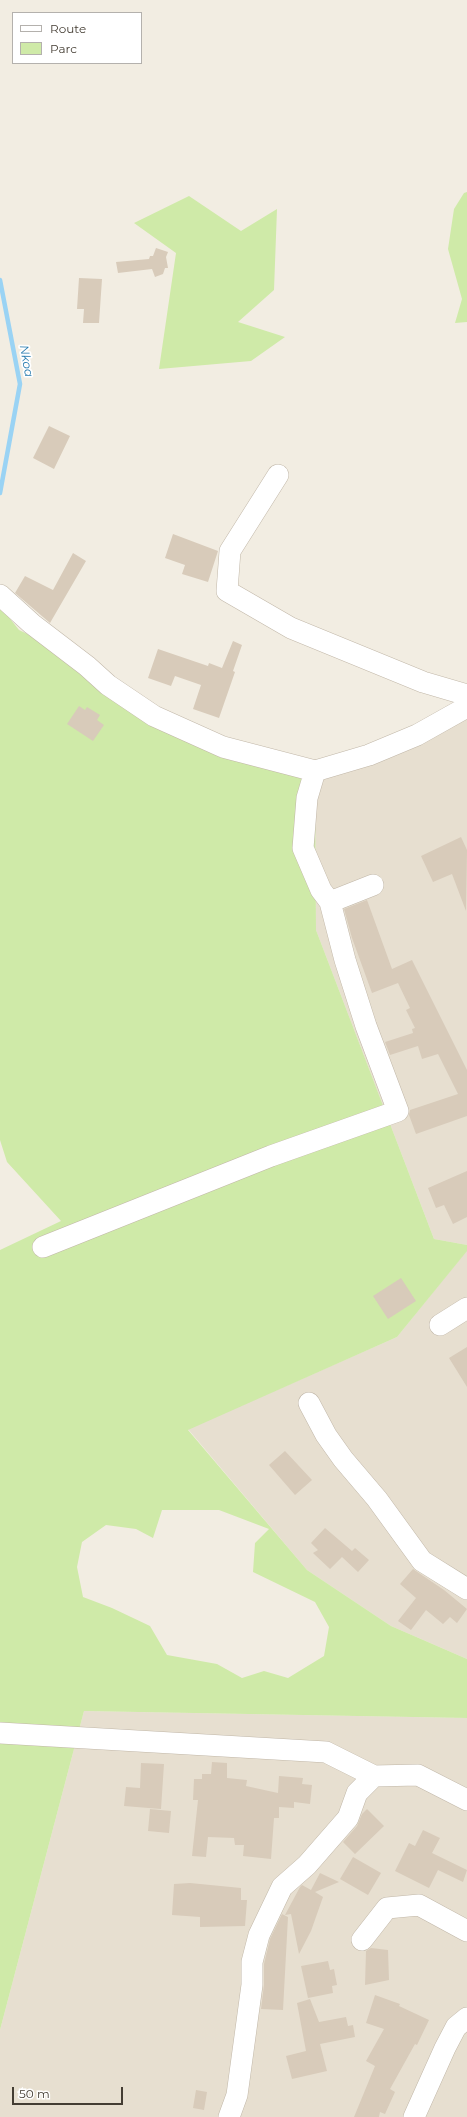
<!DOCTYPE html>
<html>
<head>
<meta charset="utf-8">
<style>
	body { margin:0 }
	#map { position:relative; width:467px; height:2117px; overflow:hidden; background:#f2ede2; font-family:Montserrat,sans-serif }
	canvas { display:block }
	.legend { position:absolute; left:12px; top:12px; width:130px; height:52px; box-sizing:border-box; background:#fff; border:1px solid #b4b1ad; margin:0; padding:5px 7px; list-style:none; font-size:12px; color:#443d33 }
	.legend li { display:flex; align-items:center; gap:8px; height:20px }
	.legend b { width:20px; border:1px solid #b4b1ad }
	.scale { position:absolute; left:12px; top:2087px; width:111px; height:18px; box-sizing:border-box; border:2px solid #443d33; border-top:0; padding-left:5px; font-size:12px; line-height:14px; white-space:nowrap; color:#443d33; -webkit-text-stroke:3px #fff; paint-order:stroke }
</style>
</head>
<body>
<div id="map">
<canvas width="467" height="2117"></canvas>
<ul class="legend">
<li><b style="height:5px;background:#fff"></b>Route</li>
<li><b style="height:11px;background:#cfeaa8"></b>Parc</li>
</ul>
<div class="scale">50 m</div>
</div>
<script>
const g = document.querySelector('canvas').getContext('2d');
g.lineJoin = 'round';
function fillPath(path, color) { g.fillStyle = color; g.fill(path, 'evenodd'); }
const shape = rows => new Path2D(rows.map(r => 'M' + r).join(''));
function trace(path, color, width, dash) { g.strokeStyle = color; g.lineWidth = width; g.lineCap = dash ? 'butt' : 'round'; g.setLineDash(dash || []); g.stroke(path); }
function drawText(font, color, halo, rows, align = 'center') {
  g.font = font + ' Montserrat,sans-serif'; g.lineWidth = 3.5; g.setLineDash([]); g.textBaseline = 'middle'; g.strokeStyle = halo; g.fillStyle = color; for (const [text, x, y, turn = 0] of rows) {
    g.save(); g.translate(x, y); g.rotate((+turn || 0) * Math.PI / 180); g.textAlign = isNaN(turn) ? turn : align; if (halo) g.strokeText(text, 0, 0); g.fillText(text, 0, 0); g.restore();
  }
}
fillPath(shape([
	[467,700,467,1245,434,1239,316,930,315,767,369,752],
	[467,1250,467,1659,391,1626,307,1570,188,1429,397,1337],
	[84,1711,467,1718,467,2117,0,2117,0,2030]
]), '#e7dfd0');
fillPath(shape([
	[467,192,467,322,455,323,462,299,448,249,454,209,464,193],
	[189,196,241,231,277,209,274,290,238,322,285,337,251,361,159,369,176,253,134,223],
	[0,606,19,630,94,666,154,714,315,767,316,930,434,1239,467,1245,467,1251,397,1337,188,1430,307,1570,391,1626,467,1659,467,1718,84,1711,0,2030,0,1250,61,1221,7,1162,0,1140],
	[162,1510,219,1510,269,1529,255,1543,253,1572,315,1602,329,1627,324,1656,288,1678,264,1671,242,1678,217,1664,167,1655,150,1626,112,1608,83,1597,77,1567,82,1542,106,1525,136,1529,153,1538]
]), '#cfeaa8');
trace(shape([
	[0,280,20,384,0,493]
]), '#9ad3f4', 4.5);
fillPath(shape([
	[156,248,168,252,166,257,168,268,165,268,163,274,155,277,152,269,118,273,116,262,149,259,150,256,153,256],
	[79,278,102,279,99,323,83,323,84,309,77,309],
	[49,426,70,436,54,469,33,458],
	[173,534,218,551,208,582,182,574,185,565,165,558],
	[73,553,86,561,50,623,15,593,25,576,53,590],
	[233,641,242,645,233,671,235,672,219,718,193,709,201,685,175,676,171,686,148,678,158,649,208,666,209,663,222,668],
	[79,706,85,710,87,707,100,715,97,720,104,725,93,741,67,724],
	[461,837,467,850,466,911,452,874,433,882,421,856],
	[367,900,392,969,412,960,467,1070,467,1116,416,1134,409,1115,410,1110,458,1094,438,1054,422,1059,418,1046,390,1055,385,1042,413,1033,412,1029,415,1028,406,1010,410,1008,398,983,372,993,352,938,344,909],
	[467,1171,467,1217,453,1224,444,1205,436,1208,428,1188],
	[401,1278,416,1301,388,1319,373,1296],
	[467,1347,467,1387,449,1358],
	[285,1451,312,1480,295,1495,269,1465],
	[325,1528,352,1551,355,1548,369,1560,358,1572,342,1557,330,1569,313,1553,318,1550,311,1543],
	[413,1569,444,1590,467,1609,457,1623,450,1617,443,1624,426,1610,411,1630,398,1621,416,1598,400,1584],
	[212,1762,227,1763,227,1778,247,1780,246,1786,278,1793,279,1776,303,1778,302,1784,312,1785,310,1804,294,1802,294,1808,279,1807,279,1818,274,1818,271,1859,243,1856,244,1845,235,1845,234,1838,208,1837,206,1857,192,1856,198,1800,193,1800,194,1779,202,1779,202,1774,211,1774],
	[141,1763,164,1764,161,1809,124,1806,126,1787,140,1788],
	[150,1809,171,1811,169,1833,148,1831],
	[367,1809,384,1826,355,1854,343,1842,357,1826,362,1814],
	[423,1830,440,1838,432,1853,467,1870,463,1882,438,1870,429,1888,395,1871,409,1843,415,1846],
	[353,1857,381,1873,368,1895,340,1879],
	[320,1873,339,1882,315,1892,323,1897,311,1931,299,1954,291,1914,285,1915,300,1887,302,1885,311,1890],
	[190,1883,241,1888,241,1900,247,1900,245,1926,200,1927,200,1917,172,1915,174,1884],
	[282,1914,288,1917,283,2010,261,2009,264,1985,264,1964,270,1939],
	[371,1948,388,1950,389,1980,365,1985,366,1951],
	[328,1961,330,1970,334,1969,337,1985,332,1986,333,1993,308,1998,301,1966],
	[375,1995,400,2004,399,2006,429,2020,417,2045,415,2044,390,2089,395,2092,385,2114,380,2112,379,2117,354,2117,375,2066,366,2061,384,2029,366,2023],
	[310,1999,319,2022,346,2017,348,2026,353,2025,355,2037,320,2044,327,2071,292,2079,286,2056,306,2051,297,2003],
	[196,2090,207,2092,204,2110,193,2108]
]), '#d8cbba');
const minor = shape([
	[278,475,230,551,227,591,291,628,423,682,467,695],
	[0,595,32,624,87,666,108,685,154,716,223,747,315,771,369,755,417,735,467,707],
	[315,771,307,798,303,848,321,890,330,902,373,885],
	[43,1247,271,1156,398,1111,366,1026,345,960,330,902],
	[440,1325,467,1308],
	[309,1403,326,1435,343,1459,377,1499,422,1561,467,1589],
	[0,1733,326,1752,374,1776,418,1775,467,1800],
	[362,1940,387,1908,419,1905,467,1931],
	[229,2117,237,2095,252,1985,252,1962,259,1935,282,1887,307,1865,348,1818,357,1793,374,1776],
	[414,2117,445,2048,456,2027,467,2018]
]);
trace(minor, '#c1b7a8', 22);
trace(minor, '#fff', 21);
drawText('italic 12px', '#257aae', '#fff', [
	["Nkoa",26,361,80]
]);
</script>
</body>
</html>
